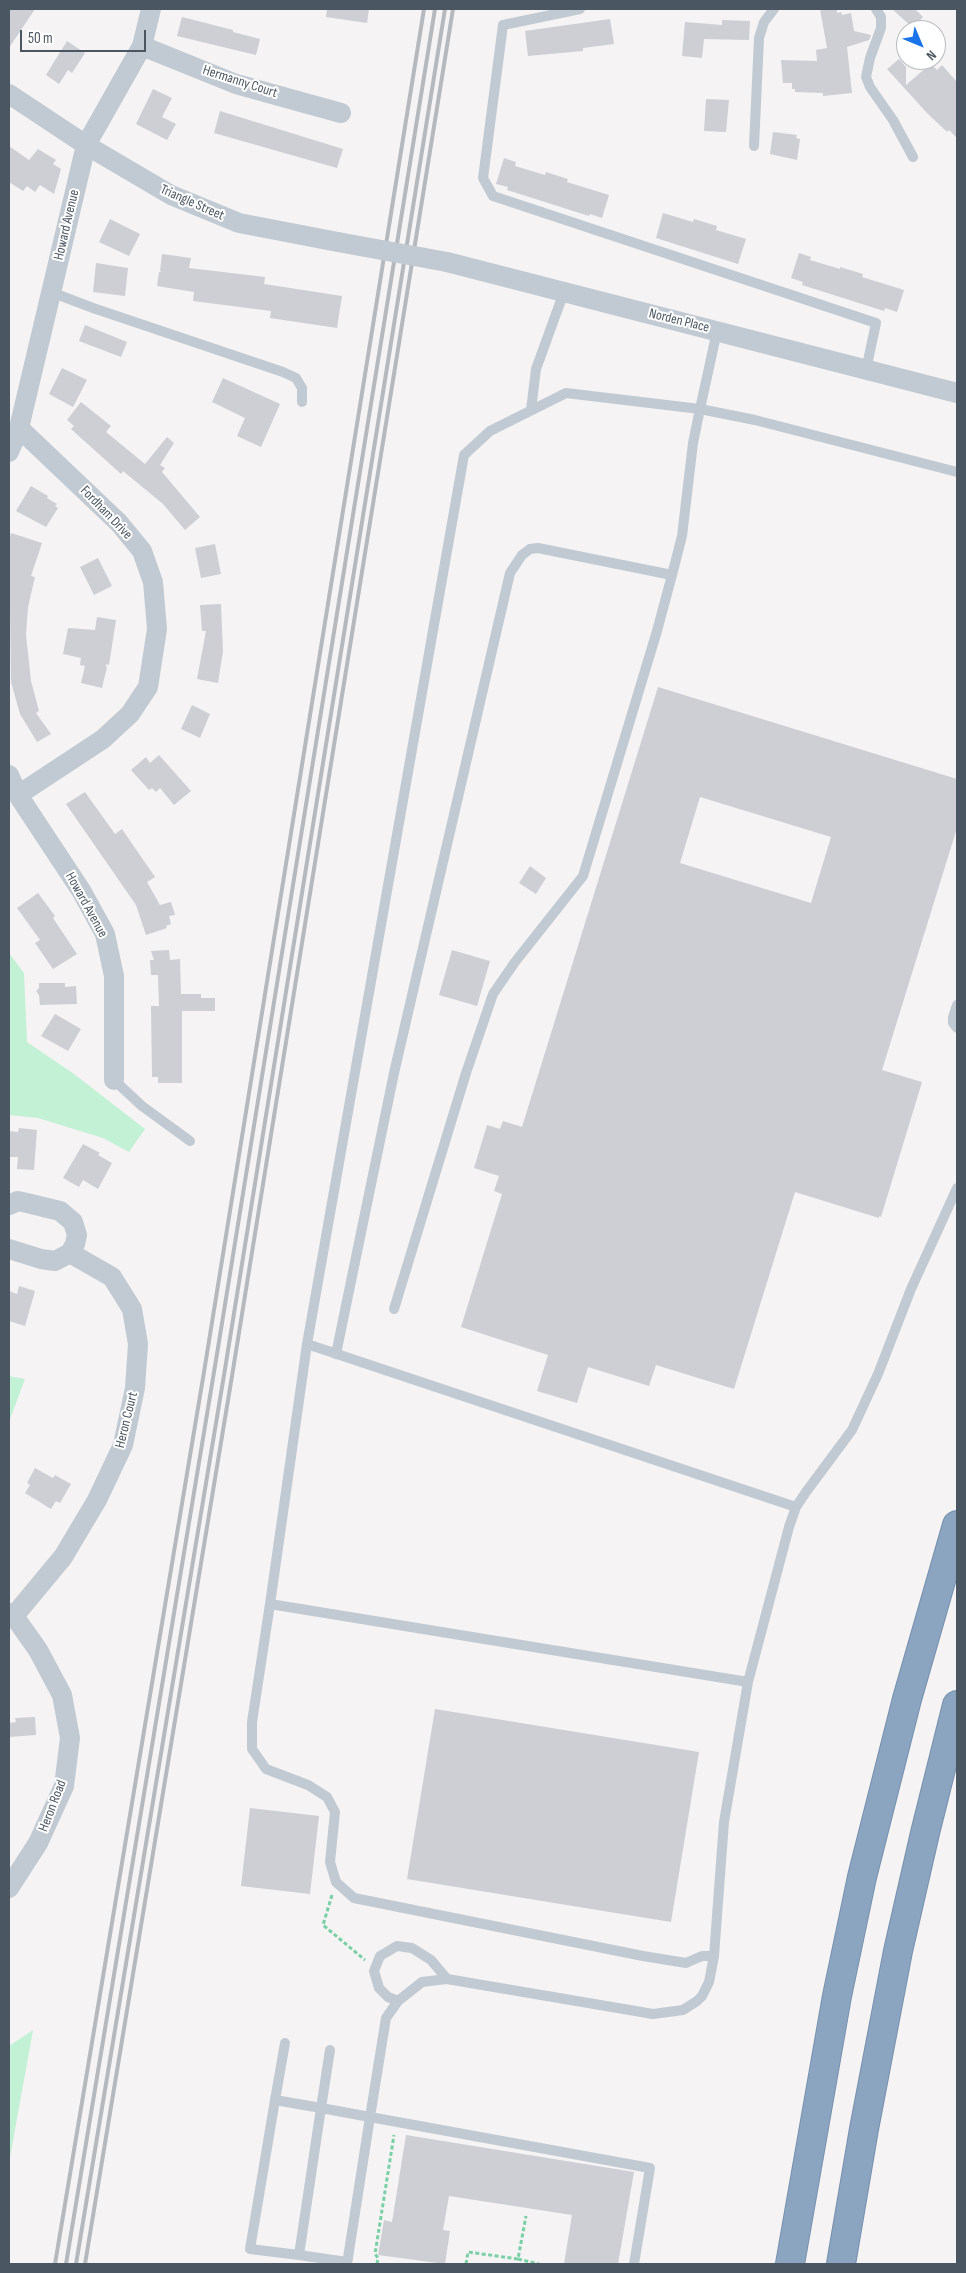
<!DOCTYPE html>
<html>
<head>
<meta charset="utf-8">
<style>
	body { margin:0 }
	#map { position:relative; width:966px; height:2273px; overflow:hidden; background:#f5f3f3; font-family:"Sofia Sans Condensed",sans-serif }
	canvas { display:block }
	.frame { position:absolute; inset:0; border:10px solid #4a5661; pointer-events:none }
	.north { position:absolute; left:896px; top:20px; width:50px; height:50px; box-sizing:border-box; background:#fff; border:1px solid #b7bbc0; border-radius:50%; rotate:135deg; font-size:14px; font-weight:700; line-height:20px; text-align:center; color:#4a5661 }
	.north::after { content:''; display:block; margin:auto; width:18px; height:22px; background:#1a73e8; clip-path:polygon(50% 0,100% 100%,50% 72%,0 100%) }
	.scale { position:absolute; left:20px; top:30px; width:126px; height:22px; box-sizing:border-box; border:2px solid #4a5661; border-top:0; padding-left:6px; font-size:15px; line-height:18px; white-space:nowrap; color:#4a5661; -webkit-text-stroke:4px #fff; paint-order:stroke }
</style>
</head>
<body>
<div id="map">
<canvas width="966" height="2273"></canvas>
<div class="frame"></div>
<div class="north">N</div>
<div class="scale">50 m</div>
</div>
<script>
const g = document.querySelector('canvas').getContext('2d');
g.lineJoin = 'round';
function fillPath(path, color) { g.fillStyle = color; g.fill(path, 'evenodd'); }
const shape = rows => new Path2D(rows.map(r => 'M' + r).join(''));
function trace(path, color, width, dash) { g.strokeStyle = color; g.lineWidth = width; g.lineCap = dash ? 'butt' : 'round'; g.setLineDash(dash || []); g.stroke(path); }
function drawText(font, color, halo, rows, align = 'center') {
  g.font = font + ' "Sofia Sans Condensed",sans-serif'; g.lineWidth = 4; g.setLineDash([]); g.textBaseline = 'middle'; g.strokeStyle = halo; g.fillStyle = color; for (const [text, x, y, turn = 0] of rows) {
    g.save(); g.translate(x, y); g.rotate((+turn || 0) * Math.PI / 180); g.textAlign = isNaN(turn) ? turn : align; if (halo) g.strokeText(text, 0, 0); g.fillText(text, 0, 0); g.restore();
  }
}
fillPath(shape([
	[9,953,24,973,27,1042,74,1074,145,1129,129,1152,103,1138,38,1118,9,1115],
	[9,1376,25,1379,9,1422],
	[33,2030,9,2163,9,2046]
]), '#c3f1d5');
fillPath(shape([
	[9,9,35,9,9,48],
	[327,9,369,9,367,23,326,17],
	[820,9,837,9,837,13,841,12,842,15,851,13,854,31,871,35,869,40,847,47,852,93,823,96,823,93,795,92,795,89,792,89,792,83,783,83,781,60,817,61,816,50,827,48],
	[892,9,915,9,923,17,913,28],
	[182,17,233,30,233,32,260,39,256,55,177,36],
	[610,19,614,44,583,48,583,51,528,56,525,31],
	[722,20,750,21,749,40,704,39,702,58,682,56,685,22,722,25],
	[67,41,85,53,72,73,68,70,59,84,46,75],
	[899,59,906,67,906,85,928,66,933,66,937,70,942,65,957,82,957,138,949,130,947,132,927,113,887,69],
	[153,89,172,98,162,117,176,124,167,140,136,124],
	[706,99,729,100,726,132,704,131],
	[220,111,343,149,337,168,214,133],
	[773,132,797,135,796,138,800,139,797,160,770,154],
	[9,146,29,160,38,149,56,160,53,164,61,169,54,194,40,185,35,192,27,186,23,191,9,182],
	[504,158,516,162,515,166,545,175,546,172,568,179,567,182,609,195,602,218,590,214,589,216,507,190,508,187,496,184],
	[663,213,693,222,694,219,717,226,716,230,746,239,738,264,656,238],
	[110,219,140,234,129,256,99,242],
	[799,253,811,257,810,260,840,269,840,267,863,274,862,277,904,290,897,312,885,308,884,311,802,285,803,282,791,278],
	[162,254,191,258,189,268,265,277,264,284,342,296,337,328,270,318,271,311,193,301,194,292,157,286,159,272,162,272,160,271],
	[96,263,128,268,125,296,93,292],
	[85,325,127,342,121,357,79,341],
	[62,368,87,380,73,407,49,394],
	[223,378,280,404,261,447,237,436,245,418,212,402],
	[81,402,111,426,106,432,145,464,167,437,174,443,160,465,165,468,162,472,200,517,185,530,163,504,123,471,121,474,71,429,74,426,67,420],
	[31,486,48,496,47,498,57,504,55,506,58,508,46,527,16,511],
	[11,533,42,543,31,576,35,577,28,607,26,635,31,681,39,711,36,713,51,734,37,742,20,714,11,682,9,540],
	[215,544,221,574,201,578,195,548],
	[98,558,112,586,94,595,80,567],
	[221,604,223,651,218,683,197,679,206,631,202,631,200,605],
	[97,617,116,620,109,665,106,664,106,666,107,667,102,688,81,683,85,666,80,665,81,658,63,654,68,628,95,630],
	[658,687,957,779,957,828,882,1070,922,1082,881,1217,879,1216,879,1218,795,1192,734,1389,656,1365,649,1386,588,1367,577,1403,537,1391,548,1355,461,1327,502,1194,494,1191,499,1176,474,1168,487,1125,500,1129,503,1121,522,1127],
	[700,797,831,837,811,903,680,863],
	[192,705,210,714,200,738,181,729],
	[159,755,191,791,174,805,160,788,156,792,152,788,149,790,131,770,146,757,150,763],
	[85,792,115,834,122,829,155,877,147,882,160,905,171,902,175,915,169,916,171,924,166,926,167,928,146,935,136,905,66,804],
	[530,866,546,878,536,894,519,883],
	[38,893,55,916,53,918,77,954,53,969,35,943,40,940,17,908],
	[169,950,170,960,180,959,181,994,201,994,201,998,215,998,215,1011,182,1011,182,1083,158,1083,158,1077,152,1077,151,1006,159,1006,158,975,151,975,150,960,154,960,151,951],
	[452,950,490,961,477,1006,439,995],
	[39,983,65,983,65,987,76,986,77,1004,40,1005,39,995,36,991,39,988],
	[55,1014,81,1029,68,1051,41,1036],
	[19,1128,37,1130,34,1170,17,1169,18,1157,9,1157,9,1131,18,1132],
	[83,1144,100,1153,98,1155,112,1163,98,1189,83,1180,79,1187,63,1178],
	[19,1286,35,1291,25,1326,9,1321,9,1291,17,1294],
	[35,1468,53,1478,55,1475,71,1484,60,1503,56,1501,51,1509,25,1493,30,1485,27,1483],
	[435,1709,699,1752,671,1922,407,1879],
	[35,1717,36,1735,9,1737,9,1723,16,1722,15,1718],
	[250,1808,319,1816,310,1894,241,1886],
	[406,2135,634,2172,618,2264,564,2264,572,2215,449,2196,443,2230,450,2231,445,2264,378,2255,384,2220,392,2222]
]), '#cdcfd5');
const highway = shape([
	[790,2264,837,1996,862,1877,907,1699,957,1525],
	[841,2264,864,2129,898,1951,925,1833,957,1705]
]);
trace(highway, '#7690ad', 30);
trace(shape([
	[332,1895,323,1925,365,1960],
	[518,2259,539,2264],
	[377,2264,378,2258,375,2254,394,2135],
	[466,2264,468,2252,518,2259,526,2216]
]), '#7ad0a6', 3, [4, 2.5]);
trace(shape([
	[580,9,503,25,483,178,493,196,876,323,866,370],
	[876,9,881,17,881,28,870,58,866,77,870,87,893,120,913,157],
	[754,146,759,38,764,22,774,9],
	[51,292,93,308,283,372,296,378,302,388,302,402],
	[531,410,536,369,564,292],
	[957,1005,953,1017,953,1023,957,1028],
	[114,1080,142,1106,190,1141],
	[394,1309,466,1073,493,994,515,962,583,876,657,631,672,575,682,536,693,443,700,409,755,420,957,472],
	[307,1344,464,455,490,431,566,393,700,409,717,331],
	[336,1354,394,1073,510,573,522,555,530,549,538,548,672,575],
	[270,1604,307,1344,796,1507],
	[714,1956,702,1956,686,1963,643,1956,354,1898,336,1882,330,1862,335,1812,327,1797,308,1785,266,1769,252,1749,252,1722,270,1604,748,1682],
	[398,2001,388,1997,379,1988,374,1971,380,1956,397,1946,412,1948,431,1960,447,1979],
	[330,2050,321,2108,370,2117,386,2018,398,2001,422,1982,447,1979,653,2014,683,2010,697,2001,702,1996,709,1982,714,1956,724,1822,748,1682,789,1527,796,1507,806,1492,852,1430,878,1374,911,1289,957,1188],
	[275,2100,250,2249,299,2255,321,2108,275,2100,285,2043],
	[299,2255,347,2262],
	[347,2264,370,2117,650,2168,634,2264]
]), '#c1cad2', 10);
trace(shape([
	[142,46,236,84,341,113],
	[9,94,86,145,171,195,239,223,338,242],
	[447,262,957,393],
	[9,452,19,428,86,145,142,46,151,9],
	[9,775,18,795,82,892,105,934,114,976,114,1080],
	[18,795,103,739,130,714,148,687,157,629,153,582,142,551,119,523,19,428],
	[9,1205,18,1201,27,1203,60,1211,73,1222,77,1235,75,1244,70,1253,55,1261,41,1259,9,1249],
	[9,1613,14,1616,38,1650,62,1695,70,1738,64,1786,38,1843,9,1888],
	[14,1616,63,1557,97,1500,123,1445,135,1388,138,1344,132,1309,112,1277,70,1253]
]), '#c1cad2', 20);
trace(highway, '#8ba5c1', 28);
trace(shape([
	[55,2264,204,1372,424,9],
	[66,2264,216,1360,435,9],
	[76,2264,224,1375,445,9],
	[85,2264,232,1376,453,9]
]), '#b5b8bd', 4);
trace(shape([
	[338,242,447,262]
]), '#c1cad2', 20);
drawText('14px', '#4a5661', '#fff', [
	["Hermanny Court",240,82,18],
	["Triangle Street",192,203,24],
	["Howard Avenue",67,225,-77],
	["Norden Place",679,321,14],
	["Fordham Drive",106,513,46],
	["Howard Avenue",86,905,61],
	["Heron Court",127,1420,-76],
	["Heron Road",53,1806,-69]
]);
</script>
</body>
</html>
